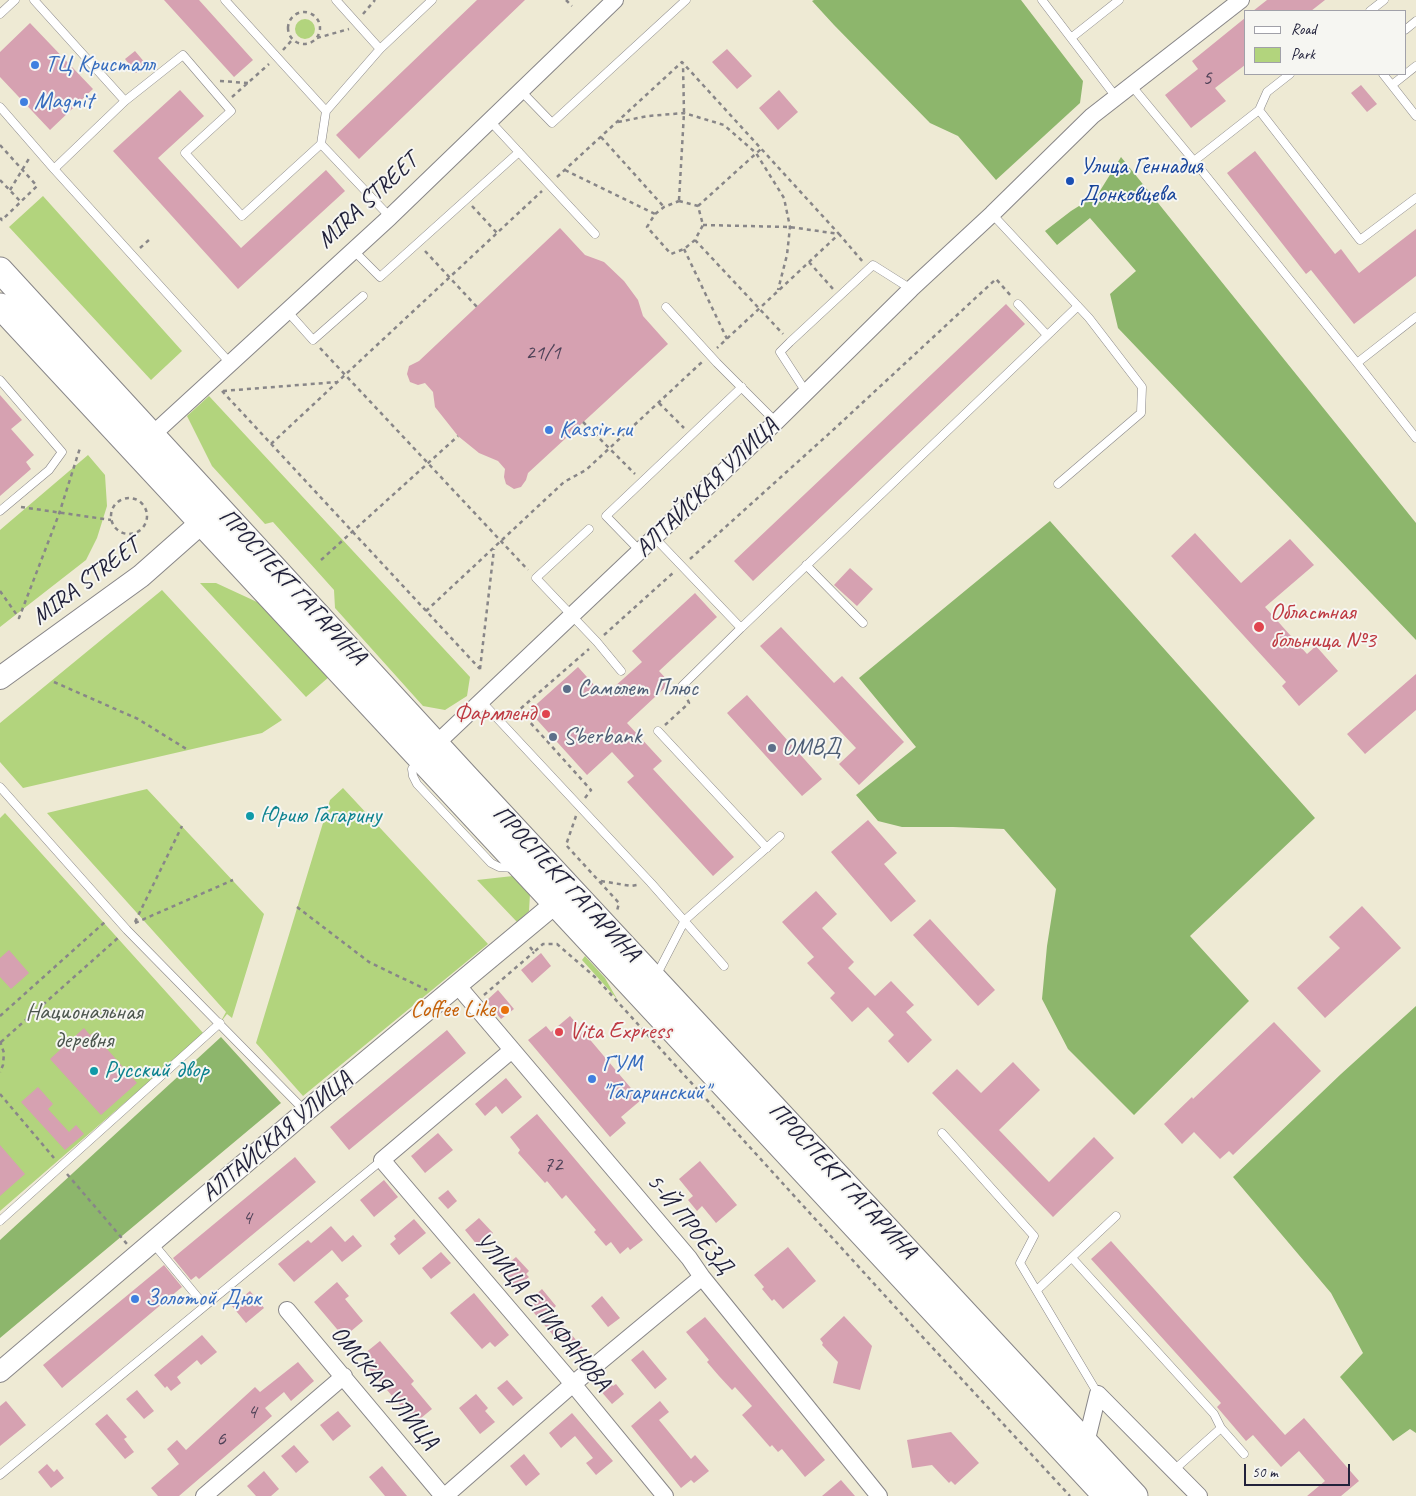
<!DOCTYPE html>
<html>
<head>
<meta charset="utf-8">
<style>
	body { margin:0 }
	#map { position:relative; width:1416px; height:1496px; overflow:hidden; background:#eeead4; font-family:Caveat,sans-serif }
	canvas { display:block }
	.legend { position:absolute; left:1244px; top:10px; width:162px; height:65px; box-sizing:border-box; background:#f6f6f2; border:1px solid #a1a1a9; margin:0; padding:6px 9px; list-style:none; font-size:15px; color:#22223b }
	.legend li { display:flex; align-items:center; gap:10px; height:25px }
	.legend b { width:25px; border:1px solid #a1a1a9 }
	.scale { position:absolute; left:1244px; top:1464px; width:106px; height:22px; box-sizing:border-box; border:2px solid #22223b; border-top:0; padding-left:6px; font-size:15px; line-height:18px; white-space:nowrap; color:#22223b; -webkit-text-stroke:4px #f6f6f2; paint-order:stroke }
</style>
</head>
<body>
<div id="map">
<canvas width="1416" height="1496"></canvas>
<ul class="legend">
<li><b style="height:6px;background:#fff"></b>Road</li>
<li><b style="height:14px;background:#b2d47d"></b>Park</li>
</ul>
<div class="scale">50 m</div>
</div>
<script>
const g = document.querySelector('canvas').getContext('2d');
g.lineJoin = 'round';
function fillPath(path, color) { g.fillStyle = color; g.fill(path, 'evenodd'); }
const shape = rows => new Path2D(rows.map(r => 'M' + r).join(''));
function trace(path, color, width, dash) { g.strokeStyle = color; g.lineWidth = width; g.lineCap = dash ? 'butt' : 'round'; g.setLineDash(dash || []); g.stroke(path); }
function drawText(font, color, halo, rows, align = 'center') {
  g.font = font + ' Caveat,sans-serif'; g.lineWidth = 4; g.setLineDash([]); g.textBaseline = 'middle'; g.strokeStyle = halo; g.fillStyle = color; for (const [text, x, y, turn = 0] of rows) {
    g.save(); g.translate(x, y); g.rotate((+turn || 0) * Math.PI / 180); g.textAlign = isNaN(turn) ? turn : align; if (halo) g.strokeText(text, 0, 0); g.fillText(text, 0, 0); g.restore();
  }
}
fillPath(shape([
	'295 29a10 10 0 1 1 20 0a10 10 0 1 1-20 0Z',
	[43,196,182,351,151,380,9,227],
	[209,396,470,677,467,696,445,710,423,706,335,608,334,590,273,522,265,524,212,466,187,416],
	[88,455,105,475,107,506,97,538,86,560,0,627,0,530],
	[200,583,216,583,270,608,330,676,306,697],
	[162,590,282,720,262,733,23,788,0,762,0,723],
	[343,788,488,944,303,1096,256,1043,330,800],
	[147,789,264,914,232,1018,227,1014,220,1023,226,1012,47,813],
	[5,813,204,1034,0,1211,0,818],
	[513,876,530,894,529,911,517,922,477,880],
	[585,956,605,978,617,999,582,960]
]), '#b2d47d');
fillPath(shape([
	[814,0,1021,0,1083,81,1080,103,996,180,958,136,930,123,834,25,812,1],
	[1121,157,1416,523,1416,640,1118,328,1110,294,1136,271,1090,218,1057,245,1045,231,1071,211,1098,194],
	[1050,521,1315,818,1190,936,1249,1001,1134,1115,1068,1049,1042,999,1047,946,1056,889,1004,829,953,827,902,827,878,821,856,795,916,747,859,678],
	[1416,1006,1416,1433,1410,1429,1393,1441,1340,1377,1363,1353,1331,1293,1233,1177,1341,1074],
	[221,1037,281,1103,0,1338,0,1240]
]), '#8db66c');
fillPath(shape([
	[164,0,199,0,253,60,234,77],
	[477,0,525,0,359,159,336,135],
	[1267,0,1325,0,1311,11,1253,11],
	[1245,18,1245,65,1215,88,1226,101,1191,128,1165,95,1198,69,1192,61],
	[30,23,93,89,50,130,0,77,0,52],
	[727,49,752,76,737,89,712,62],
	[135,51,146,64,136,73,125,59],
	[1361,85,1377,104,1367,112,1351,93],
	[180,90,204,116,158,158,241,248,326,170,345,191,238,289,113,151],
	[779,90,798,112,778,130,759,108],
	[1255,151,1335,254,1341,249,1359,273,1416,229,1416,276,1354,324,1311,270,1306,274,1227,173],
	[560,228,585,255,604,262,624,281,638,300,643,316,668,344,528,473,526,480,521,487,514,489,506,484,504,477,505,469,498,461,479,453,458,436,435,407,433,392,425,383,418,385,410,382,407,374,409,366,419,361],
	[1006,304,1025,324,753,581,734,561],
	[0,395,22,420,11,429,34,455,26,462,31,469,0,496],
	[1195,533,1241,583,1290,539,1314,565,1265,607,1307,654,1316,646,1338,671,1299,706,1282,686,1286,682,1171,556],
	[850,568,873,589,857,606,834,585],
	[695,593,717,617,659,671,670,683,627,723,662,761,653,769,734,857,713,876,627,782,634,776,612,752,587,775,529,711,578,667,604,696,642,662,632,651],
	[781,627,834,683,842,676,904,742,859,785,839,764,856,748,760,646],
	[1416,674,1416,710,1365,754,1347,734],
	[747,695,822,779,802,796,727,713],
	[868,820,897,853,884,864,916,901,891,922,831,852],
	[816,891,837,914,822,928,854,962,848,968,875,996,891,981,914,1005,906,1012,932,1040,908,1063,888,1041,894,1035,868,1007,852,1022,830,998,835,993,807,963,814,957,782,922],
	[1362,906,1401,948,1325,1018,1297,988,1340,948,1329,937],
	[930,919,995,990,978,1006,913,935],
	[9,950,29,973,11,989,0,977,0,958],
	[541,953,551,966,532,983,521,970],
	[498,990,514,1009,501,1019,486,1001],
	[570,1016,641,1100,621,1117,626,1123,610,1137,528,1040,546,1026,551,1032],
	[1274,1022,1321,1071,1233,1155,1229,1151,1220,1159,1194,1132,1182,1144,1164,1124,1192,1097,1193,1099],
	[84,1028,90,1035,93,1033,137,1083,101,1115,50,1059],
	[447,1030,466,1053,349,1150,330,1127],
	[1013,1062,1040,1090,999,1130,1049,1182,1094,1137,1114,1158,1053,1217,932,1093,957,1069,981,1093],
	[506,1078,522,1097,502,1114,496,1106,485,1116,475,1104],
	[38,1087,53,1104,48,1109,69,1132,76,1125,84,1134,65,1150,21,1102],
	[537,1114,643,1240,630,1250,628,1247,620,1254,611,1242,606,1246,594,1232,596,1230,566,1195,562,1199,547,1181,545,1183,518,1153,520,1150,510,1137],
	[438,1133,453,1150,425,1173,411,1156],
	[0,1145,25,1174,0,1196],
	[295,1157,316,1182,199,1279,196,1276,191,1280,173,1258],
	[700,1161,737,1205,716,1223,702,1206,697,1211,688,1200,693,1196,679,1179],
	[384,1180,398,1197,374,1217,360,1200],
	[448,1190,457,1201,448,1209,438,1198],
	[479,1218,493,1233,478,1246,465,1230],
	[414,1219,426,1233,399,1255,390,1244,396,1239,394,1236],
	[331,1226,345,1242,353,1235,362,1246,342,1262,332,1250,294,1282,278,1264,308,1240,311,1243],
	[1111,1241,1285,1435,1304,1418,1359,1481,1341,1496,1307,1496,1325,1481,1299,1451,1281,1467,1253,1435,1246,1441,1217,1407,1221,1403,1091,1259],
	[788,1247,816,1281,783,1309,774,1299,772,1301,762,1289,764,1287,754,1275],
	[441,1252,451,1263,431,1279,422,1268],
	[516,1257,529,1271,526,1274,529,1277,515,1289,499,1271],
	[164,1265,182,1287,62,1388,43,1365],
	[337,1282,349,1296,345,1299,363,1321,350,1332,349,1330,342,1335,314,1302],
	[542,1289,556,1306,551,1311,583,1348,574,1356,561,1340,559,1342,529,1307,537,1301,533,1297],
	[250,1291,264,1308,246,1323,232,1306],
	[474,1293,509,1335,495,1347,490,1342,482,1349,450,1313],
	[602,1296,620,1318,608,1327,591,1306],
	[844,1316,872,1346,860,1390,833,1383,838,1362,822,1345,823,1343,820,1339],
	[705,1317,825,1460,805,1477,782,1449,778,1452,772,1445,770,1447,742,1415,752,1406,735,1387,732,1390,719,1376,707,1362,709,1360,686,1332],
	[202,1335,217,1352,201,1365,197,1360,177,1377,181,1383,171,1391,167,1386,165,1388,154,1375],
	[380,1341,414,1381,411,1384,432,1409,415,1423,365,1364,369,1360,364,1354],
	[643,1350,667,1379,655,1389,631,1360],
	[298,1362,314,1381,291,1401,284,1392,265,1408,272,1416,179,1496,158,1496,151,1488,179,1464,167,1449,177,1440,186,1450,255,1387,260,1392],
	[507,1380,523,1398,513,1406,497,1388],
	[608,1381,613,1386,616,1384,624,1394,612,1404,599,1389],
	[137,1390,154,1411,144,1419,126,1399],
	[476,1394,488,1408,485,1411,495,1422,480,1434,459,1408],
	[6,1401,26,1425,0,1446,0,1406],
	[660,1401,669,1412,659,1420,691,1459,695,1455,709,1471,694,1483,691,1480,681,1488,631,1426],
	[338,1411,351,1426,333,1441,320,1425],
	[572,1413,613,1461,596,1475,586,1463,593,1458,575,1436,561,1448,549,1433],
	[107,1414,127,1437,124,1439,134,1452,125,1459,95,1424],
	[951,1432,979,1463,955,1485,951,1481,949,1483,932,1465,912,1468,907,1440],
	[294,1445,309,1462,296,1473,281,1456],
	[524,1454,540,1474,526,1486,510,1466],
	[47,1464,54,1472,57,1469,64,1478,51,1488,38,1472],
	[382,1466,407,1496,385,1496,369,1477],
	[264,1471,279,1489,271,1496,256,1496,247,1486],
	[841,1480,855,1496,822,1496]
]), '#d6a1b1');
const service = shape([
	[34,0,125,101],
	[225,0,326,111],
	[336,0,380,49],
	[1042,0,1116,97],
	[1370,11,1384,0],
	[0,14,15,0],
	[1405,30,1416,21],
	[1071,38,1119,0],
	[1383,74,1416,116],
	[1131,85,1194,161,1259,110,1267,92,1290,74],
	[1392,85,1416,66],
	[521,91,552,123,686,0],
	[0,107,54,169],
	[1259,110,1360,240,1416,198],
	[490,121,595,234],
	[321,144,326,111,380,49,432,0],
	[1194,161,1357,363,1416,317],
	[992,214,1089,318,1142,387,1141,413,1058,484],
	[354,251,380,277,519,152],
	[1018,304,1047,335],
	[666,307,717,363,776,422],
	[288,312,313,340,363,296],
	[230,363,54,169,125,101,183,55,231,111,185,153,242,216,321,144,390,217],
	[1357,363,1416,438],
	[0,380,62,452,49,470,0,511],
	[806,392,780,352,790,342,873,265,911,289],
	[589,529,536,578,597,642,621,671],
	[655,538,741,628,682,686],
	[640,551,606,516,742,387],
	[806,565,863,623],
	[741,628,1078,306],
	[482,702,651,883,724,966],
	[658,731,767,848],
	[419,760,412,769,413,776,417,784,491,863,499,867,515,868],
	[0,787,127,930,305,1111],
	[656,976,685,920,780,836],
	[942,1133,1034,1236,1020,1263,1098,1394],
	[0,1221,220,1023],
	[152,1242,205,1306],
	[1072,1258,1214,1414,1221,1428],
	[1037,1290,1116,1216],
	[1174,1470,1221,1428,1244,1454],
	[0,1475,382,1160]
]);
const minor = shape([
	[152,435,390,217,615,0],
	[436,744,776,422,911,289,992,214,1092,116,1241,0],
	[458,986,689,1258,702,1277,879,1496],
	[512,1050,382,1160,573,1384,665,1496],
	[287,1310,443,1496],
	[1098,1394,1199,1496],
	[1086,1443,1098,1394],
	[204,1496,344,1376],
	[445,1496,573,1384,702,1277]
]);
const tertiary = shape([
	[0,1372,305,1112,556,903]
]);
const secondary = shape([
	[0,678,141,576,201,523]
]);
const primary = shape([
	[0,270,467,778,1135,1496],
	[0,306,1106,1496]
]);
trace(service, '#888688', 9);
trace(minor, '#888688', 18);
trace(tertiary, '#888688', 22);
trace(secondary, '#888688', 24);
trace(primary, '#888688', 27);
trace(shape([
	[566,0,572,6],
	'288 28a16 16 0 1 1 32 0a16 16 0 1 1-32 0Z',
	[363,14,375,0],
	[317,38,349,29],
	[283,50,292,40],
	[220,81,248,83],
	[232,97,269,64],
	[618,122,648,116,684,113,724,125,756,153,784,198,790,227,787,255,778,290],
	[601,137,664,207],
	[0,145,37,186,2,220,0,218],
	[565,170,655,214],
	[557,177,682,62,839,234,717,348],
	[0,180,21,202],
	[10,190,30,157],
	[679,200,684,113,683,64],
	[679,201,698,206,703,225,695,240,684,249,671,254,647,227,655,214,664,207,679,201],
	[472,206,497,233],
	[698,206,761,149],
	[703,225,790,227,839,234,863,262],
	[695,240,783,334],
	[140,248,150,239],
	[684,249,727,339],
	[425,251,477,307],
	[809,262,833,289],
	[320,348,528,570],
	[222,391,480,669],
	[223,391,337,382],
	[659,403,684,428],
	[583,422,635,474],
	[271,444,542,191],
	'111 516a18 18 0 1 1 36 0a18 18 0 1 1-36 0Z',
	[21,507,111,520],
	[690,559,832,431,996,279,1011,296],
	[321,560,458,436],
	[0,591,19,618,59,514,80,448],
	[426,611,564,482,586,470,702,362],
	[604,635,674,572],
	[480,669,494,549],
	[54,682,138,719,188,750],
	[665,725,689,703,685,694],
	[585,798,591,790,519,710,589,649],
	[576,816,566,845,619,903,617,911],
	[601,881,631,886,637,885],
	[297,907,369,962,427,990],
	[135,922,182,826],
	[135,923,233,880],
	[530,947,534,952,543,944,557,944,595,977,918,1332,1070,1496],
	[484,995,534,952],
	[0,1016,106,921],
	[0,1041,4,1053,3,1065,0,1072],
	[1,1042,119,937],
	[0,1094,54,1158],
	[67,1174,127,1244]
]), '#888688', 2.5, [4, 4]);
trace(service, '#fff', 8);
trace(minor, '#fff', 16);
trace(tertiary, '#fff', 20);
trace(secondary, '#fff', 22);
trace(primary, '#fff', 25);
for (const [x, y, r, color] of [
	[35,65,5,"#3f7fe0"],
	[24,102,5,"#3f7fe0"],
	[1070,181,5,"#1a4fb4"],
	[549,430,5,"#3f7fe0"],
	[1259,627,6,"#e0444e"],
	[567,689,5,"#5c6f8a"],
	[546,714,5,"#e0444e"],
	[553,737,5,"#5c6f8a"],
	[772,748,5,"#5c6f8a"],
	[250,816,5,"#0f9aa8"],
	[505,1010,5,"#e8710a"],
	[559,1032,5,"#e0444e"],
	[94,1071,5,"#0f9aa8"],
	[592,1079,5,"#3f7fe0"],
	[135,1299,5,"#3f7fe0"]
]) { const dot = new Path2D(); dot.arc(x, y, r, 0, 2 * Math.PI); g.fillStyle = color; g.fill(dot); trace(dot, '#f6f6f2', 2); }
drawText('21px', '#4f4258', null, [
	["5",1207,78],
	["21/1",543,353],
	["72",553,1165],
	["4",247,1218],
	["4",252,1412],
	["6",221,1439]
]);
drawText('24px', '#366cbe', '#f6f6f2', [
	["ТЦ Кристалл",45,65],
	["Magnit",34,102],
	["Kassir.ru",559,430],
	["ГУМ",602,1065],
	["\"Гагаринский\"",602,1093],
	["Золотой Дюк",145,1299]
], 'left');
drawText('24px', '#164399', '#f6f6f2', [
	["Улица Геннадия",1080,167],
	["Донковцева",1080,195]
], 'left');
drawText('24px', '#22223b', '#f6f6f2', [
	["MIRA STREET",368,201,-43],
	["АЛТАЙСКАЯ УЛИЦА",707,488,-44],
	["MIRA STREET",86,582,-37],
	["ПРОСПЕКТ ГАГАРИНА",292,587,47],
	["ПРОСПЕКТ ГАГАРИНА",566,884,47],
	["АЛТАЙСКАЯ УЛИЦА",277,1137,-40],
	["ПРОСПЕКТ ГАГАРИНА",842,1181,47],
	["5-Й ПРОЕЗД",689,1224,51],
	["УЛИЦА ЕПИФАНОВА",542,1312,50],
	["ОМСКАЯ УЛИЦА",384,1388,50]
]);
drawText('24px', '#be3a42', '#f6f6f2', [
	["Областная",1270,613],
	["больница №3",1270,641],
	["Фармленд",536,714,"right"],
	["Vita Express",569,1032]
], 'left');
drawText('24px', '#4e5e75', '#f6f6f2', [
	["Самолет Плюс",577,689],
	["Sberbank",563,737],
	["ОМВД",782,748]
], 'left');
drawText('24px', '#0d838f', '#f6f6f2', [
	["Юрию Гагарину",260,816],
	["Русский двор",104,1071]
], 'left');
drawText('24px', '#c56008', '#f6f6f2', [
	["Coffee Like",495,1010]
], 'right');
drawText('24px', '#4d574f', '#f6f6f2', [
	["Национальная",84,1013],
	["деревня",84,1041]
]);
</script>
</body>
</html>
